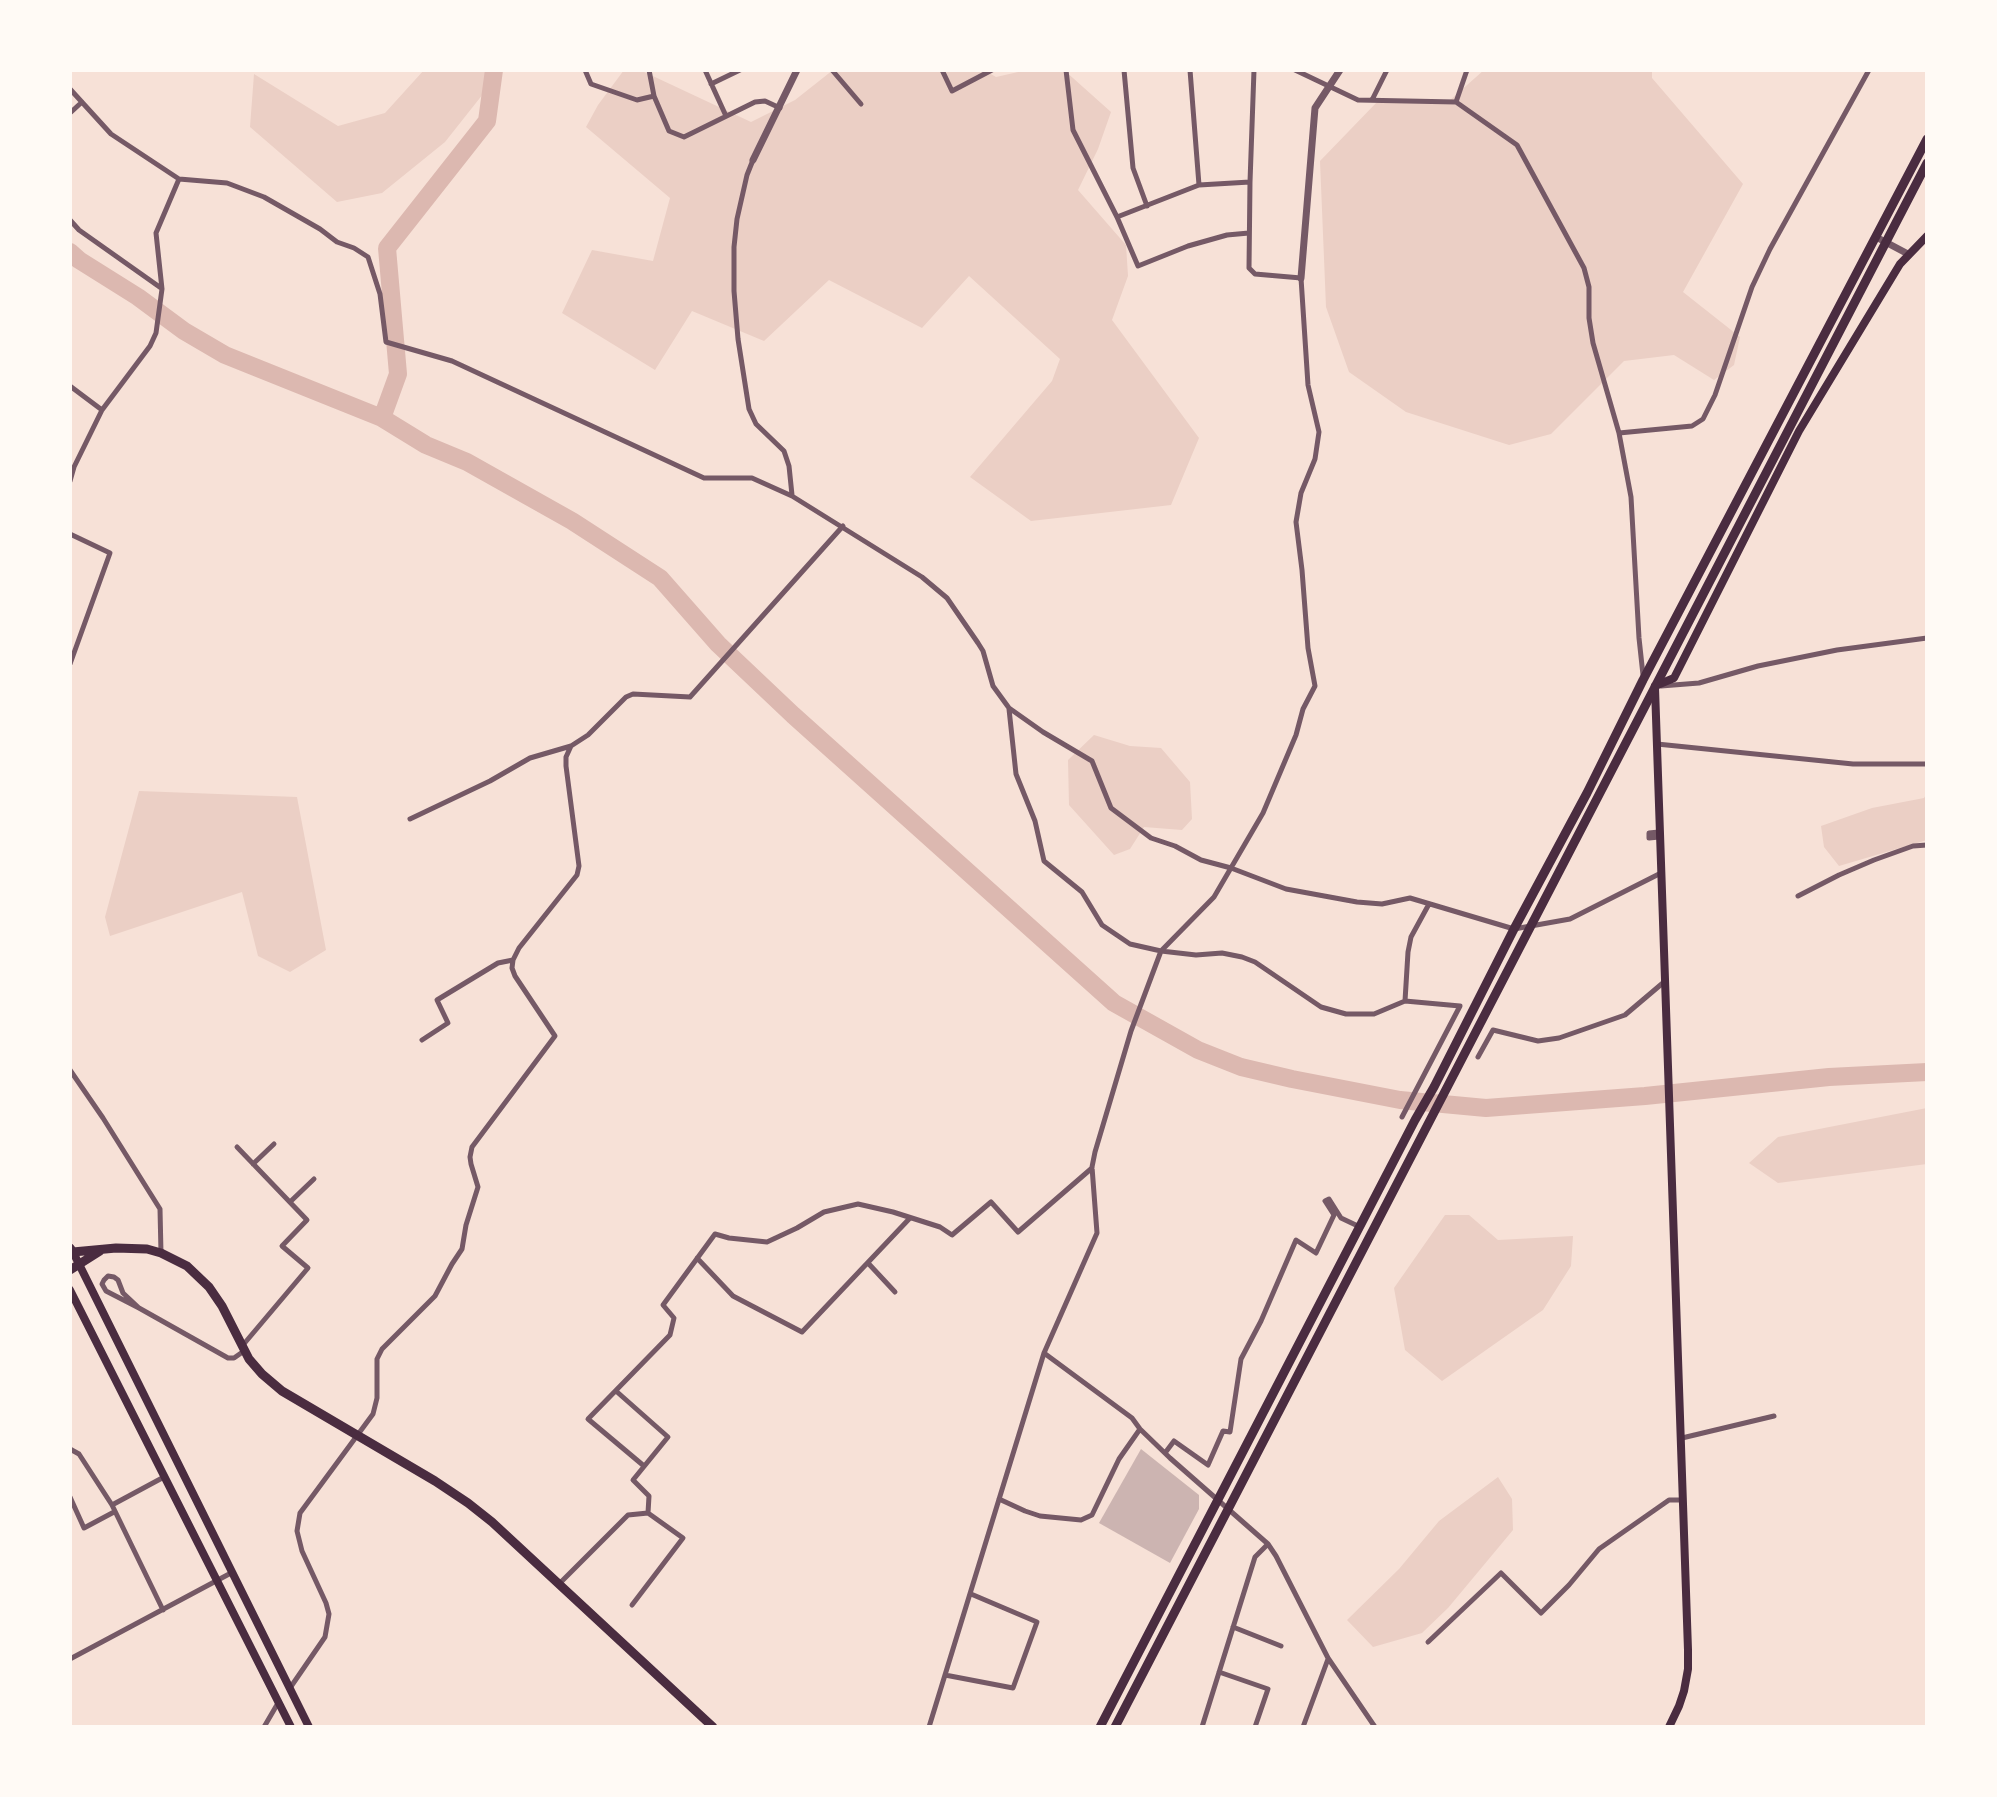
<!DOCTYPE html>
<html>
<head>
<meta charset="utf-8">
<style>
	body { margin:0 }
	#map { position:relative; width:1997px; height:1797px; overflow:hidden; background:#f7e1d7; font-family:"Exo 2",sans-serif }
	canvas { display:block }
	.frame { position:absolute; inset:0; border:72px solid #fffaf5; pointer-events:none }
</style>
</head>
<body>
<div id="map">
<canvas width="1997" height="1797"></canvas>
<div class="frame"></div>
</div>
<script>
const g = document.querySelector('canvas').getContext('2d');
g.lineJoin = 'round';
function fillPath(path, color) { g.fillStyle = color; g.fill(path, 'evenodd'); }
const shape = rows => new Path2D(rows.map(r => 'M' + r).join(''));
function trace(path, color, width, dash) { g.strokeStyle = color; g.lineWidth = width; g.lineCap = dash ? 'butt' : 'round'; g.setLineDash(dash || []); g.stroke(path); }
fillPath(shape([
	[424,70,502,70,445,142,382,193,337,202,250,127,254,74,338,126,385,113],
	[624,70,640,70,751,122,795,100,833,70,984,70,996,77,1027,70,1064,70,1111,112,1098,149,1078,190,1126,245,1128,276,1112,320,1199,438,1171,505,1031,521,970,477,1052,381,1060,359,969,276,922,328,829,280,764,341,692,311,655,370,562,313,592,250,653,261,670,198,586,127,598,105],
	[1484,70,1652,70,1652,78,1743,184,1683,292,1740,337,1734,365,1714,380,1674,355,1624,361,1551,434,1509,445,1406,412,1349,372,1326,307,1320,161,1377,102,1449,101],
	[1094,735,1130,746,1161,748,1190,782,1192,819,1182,830,1144,827,1130,849,1114,855,1069,805,1068,760],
	[139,791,297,797,326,950,290,972,258,956,242,892,110,936,105,917],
	[1927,793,1927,840,1839,866,1824,847,1821,826,1872,808,1924,798],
	[1927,1108,1927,1164,1778,1183,1749,1163,1778,1137],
	[1445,1215,1469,1215,1498,1240,1573,1236,1571,1266,1543,1310,1442,1381,1405,1350,1394,1288],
	[1498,1477,1512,1499,1513,1530,1448,1608,1422,1633,1373,1647,1347,1620,1399,1569,1439,1521]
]), '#ebcfc5');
trace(shape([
	[70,252,79,260,138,297,184,331,225,355,382,418,426,445,467,462,572,521,660,578,718,644,793,715,1114,1003,1198,1050,1241,1067,1292,1079,1400,1100,1486,1108,1645,1096,1829,1077,1927,1072],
	[382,418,398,374,387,248,487,121,494,70]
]), '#dcb8b0', 18);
fillPath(shape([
	[1141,1449,1199,1495,1199,1509,1170,1563,1099,1523]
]), '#ccb4b1');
trace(shape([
	[585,70,591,84,637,100,654,96],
	[649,70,654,96,669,131,684,137,755,102,765,101,780,108],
	[705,70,726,116],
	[832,70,861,104],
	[942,70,952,91,992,70],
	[1066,70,1073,130,1117,217,1138,266,1188,246,1227,235,1249,233],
	[1124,70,1133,168,1147,206],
	[1190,70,1199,185],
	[1295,70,1358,100,1456,102,1467,70],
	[711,84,740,70],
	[70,89,111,134,179,179,227,183,264,197,320,229,337,242,354,248,368,257,380,294,386,342,452,361,704,478,752,478,792,496,922,577,947,598,978,643,983,651,993,686,1009,708,1043,732,1092,761,1111,808,1151,838,1175,846,1201,860,1231,868,1286,889,1357,902,1382,904,1410,898,1514,929,1570,919,1661,873],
	[1372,100,1387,70],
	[1456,102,1517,145,1584,268,1589,287,1589,318,1593,343,1619,433,1631,497,1639,638,1643,675],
	[70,113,82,102],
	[753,160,747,175,737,219,734,247,734,291,738,339,749,409,756,424,784,451,789,466,792,495],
	[1117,217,1199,185,1250,182],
	[70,220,79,230,161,288],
	[70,386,102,410],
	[1619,433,1692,426,1703,419,1715,395,1752,287,1770,249,1869,70],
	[70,481,74,467,102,410,150,346,156,333,162,289,156,233,179,179],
	[70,534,110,553,70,664],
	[1661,686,1699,683,1758,666,1837,650,1927,638],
	[1009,709,1016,774,1035,821,1044,861,1082,892,1102,925,1130,944,1161,951,1196,955,1222,953,1242,957,1255,962,1321,1007,1346,1014,1374,1014,1405,1001,1460,1006,1402,1117],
	[1657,744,1853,764,1927,764],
	[410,819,490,781,530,758,571,746],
	[1659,832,1649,833,1649,838,1659,837],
	[1798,896,1839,875,1874,860,1913,846,1927,845],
	[1405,1001,1408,952,1411,937,1429,904],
	[422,1040,448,1023,437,1000,498,963,513,960],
	[1478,1057,1493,1030,1538,1041,1559,1038,1625,1015,1664,982],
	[70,1070,103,1118,160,1209,161,1253],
	[237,1147,307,1220,282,1246,308,1268,243,1345],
	[253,1164,274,1144],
	[290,1202,314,1179],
	[697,1258,733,1296,802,1332,910,1218],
	[868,1263,895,1292],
	[139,1308,123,1293,118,1280,114,1277,108,1276,104,1280,102,1284,106,1291,139,1308,228,1358,234,1358,244,1351],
	[1044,1353,1132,1418,1140,1429,1170,1458,1268,1544,1276,1556,1328,1658,1375,1727],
	[1682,1438,1774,1416],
	[70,1449,79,1454,112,1505,163,1610],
	[1165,1453,1174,1441,1208,1465,1223,1431,1230,1432,1241,1359,1261,1321,1296,1240,1316,1253,1334,1215,1325,1201,1329,1199,1341,1218,1360,1227],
	[644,1466,588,1419,670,1335,674,1318,663,1305,715,1234,729,1238,767,1242,797,1228,824,1212,858,1204,893,1212,940,1227,952,1235,991,1202,1018,1232,1092,1168],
	[70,1497,84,1528,114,1512],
	[999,1499,1025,1511,1040,1516,1081,1520,1092,1515,1119,1459,1140,1429],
	[112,1505,164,1477],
	[559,1584,628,1515,648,1513,649,1496,633,1480,668,1437,616,1391],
	[632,1605,683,1538,648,1513],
	[1233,1627,1281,1646],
	[1428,1642,1501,1573,1541,1613,1569,1585,1599,1549,1669,1500,1682,1500],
	[70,1659,231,1573],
	[1219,1672,1268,1689,1255,1727],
	[945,1675,1013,1688,1037,1622,971,1594],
	[290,1688,325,1637,329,1614,326,1603,302,1551,297,1531,300,1513,373,1414,377,1398,377,1359,382,1349,435,1296,452,1264,462,1249,466,1225,478,1187,471,1164,470,1157,472,1147,555,1036,515,976,512,968,513,960,519,948,577,875,579,866,566,766,566,757,571,746,588,735,626,697,633,694,690,697,843,526],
	[264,1727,278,1703],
	[929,1727,1044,1353,1097,1233,1092,1167,1095,1152,1131,1031,1161,951,1214,897,1263,813,1296,735,1303,709,1315,686,1308,648,1302,570,1296,522,1301,493,1315,459,1319,432,1308,385,1301,278,1255,274,1249,268,1250,182,1254,70],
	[1202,1727,1255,1557,1268,1544],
	[1303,1727,1328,1659]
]), '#755966', 5);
trace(shape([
	[753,160,797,70],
	[1876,237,1908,254],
	[1301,278,1315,108,1340,70]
]), '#755966', 7);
trace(shape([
	[1655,686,1674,678,1799,431,1900,264,1927,236],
	[1655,688,1688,1650,1688,1669,1684,1691,1679,1706,1669,1727],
	[70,1254,73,1252,309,1727],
	[70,1290,291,1727]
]), '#4a2c40', 8);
trace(shape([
	[70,1248,73,1252,116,1248,147,1249,161,1253,187,1266,209,1287,222,1306,249,1359,262,1374,282,1391,435,1481,468,1503,492,1522,713,1727],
	[70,1270,100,1251]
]), '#4a2c40', 9);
trace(shape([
	[1100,1727,1415,1120,1434,1087,1514,929,1587,793,1643,680,1927,139],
	[1115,1727,1927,163]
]), '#4a2c40', 9);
</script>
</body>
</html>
